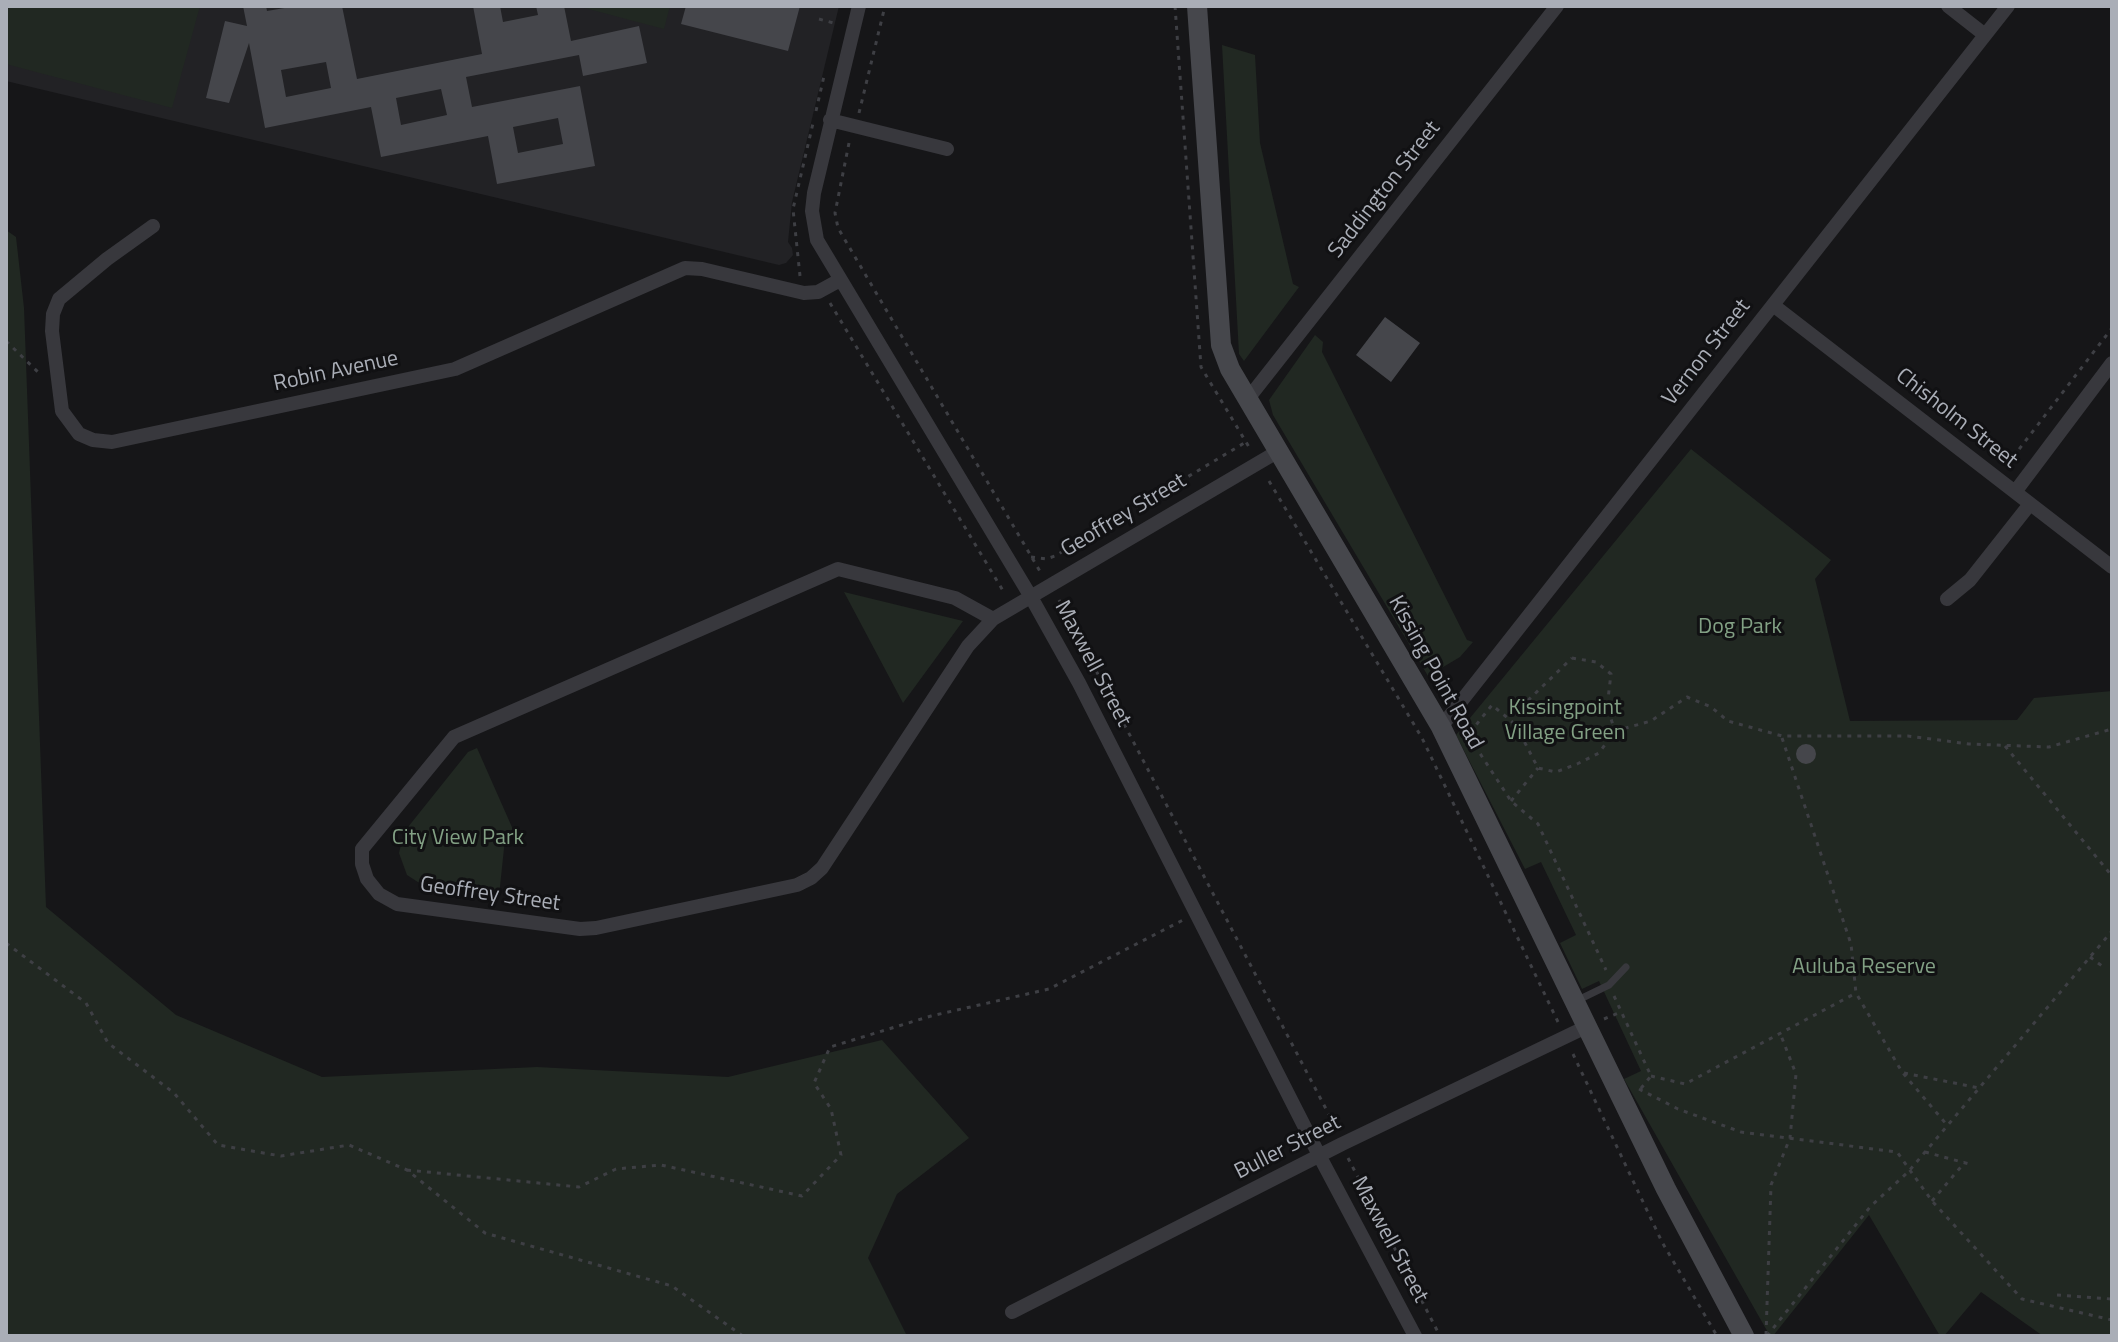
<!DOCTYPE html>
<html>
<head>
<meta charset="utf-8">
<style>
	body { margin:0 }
	#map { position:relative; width:2118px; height:1342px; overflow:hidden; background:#161618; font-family:"Titillium Web",sans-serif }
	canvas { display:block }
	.frame { position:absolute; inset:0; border:8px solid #aaaeb7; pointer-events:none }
</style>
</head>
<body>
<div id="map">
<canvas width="2118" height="1342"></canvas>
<div class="frame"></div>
</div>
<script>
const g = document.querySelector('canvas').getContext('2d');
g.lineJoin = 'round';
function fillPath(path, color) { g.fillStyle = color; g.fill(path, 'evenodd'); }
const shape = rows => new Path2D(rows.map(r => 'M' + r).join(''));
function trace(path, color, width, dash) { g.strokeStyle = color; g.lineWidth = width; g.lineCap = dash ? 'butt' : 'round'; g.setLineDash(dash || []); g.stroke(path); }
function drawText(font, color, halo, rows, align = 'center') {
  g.font = font + ' "Titillium Web",sans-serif'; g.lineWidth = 6; g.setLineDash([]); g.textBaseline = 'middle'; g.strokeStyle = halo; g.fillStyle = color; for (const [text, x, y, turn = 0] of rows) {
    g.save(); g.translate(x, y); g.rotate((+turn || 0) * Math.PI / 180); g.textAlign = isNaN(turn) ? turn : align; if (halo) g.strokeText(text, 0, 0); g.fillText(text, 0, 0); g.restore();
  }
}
fillPath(shape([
	[6,6,839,6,792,202,788,242,792,248,793,255,786,263,779,265,6,81]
]), '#222225');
fillPath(shape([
	[6,6,200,6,172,108,6,64],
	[577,6,670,6,664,29],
	[1222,45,1255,55,1260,143,1293,284,1299,287,1244,361,1239,354],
	[6,230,16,237,24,308,46,907,176,1015,322,1077,537,1067,728,1077,882,1040,969,1138,897,1194,868,1258,907,1336,6,1336],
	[1315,335,1323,342,1322,352,1467,640,1473,642,1460,657,1428,676,1273,415,1269,400],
	[1691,449,1831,560,1815,579,1850,721,2017,720,2034,698,2112,691,2112,1336,2043,1336,1981,1292,1944,1336,1940,1336,1869,1215,1773,1336,1770,1336,1624,1079,1641,1071,1599,981,1582,989,1560,943,1576,935,1541,862,1525,869,1456,735],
	[844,592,963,621,903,703],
	[477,748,515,834,505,839,499,896,424,886,407,875,399,853,404,832,468,752]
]), '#212822');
fillPath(shape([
	[243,6,266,6,267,11,296,6,342,6,357,79,482,54,473,6,500,6,503,22,538,15,536,6,564,6,571,41,639,26,647,63,583,76,579,55,466,77,472,107,580,86,595,166,497,184,488,136,381,157,371,107,265,128,249,43,229,103,206,98,225,21,247,26],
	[326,62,331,88,286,97,281,70],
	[441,89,447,115,401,125,396,98],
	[558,118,563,144,518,153,513,127],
	[686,6,800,6,788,51,681,24],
	[1385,317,1420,343,1391,382,1356,355],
	'1796 754a10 10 0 1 1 20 0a10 10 0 1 1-20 0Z'
]), '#45464b');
trace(shape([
	[1175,6,1201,367,1249,447],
	[819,19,837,24],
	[816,111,824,76],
	[859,113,885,6],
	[849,143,835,213,838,228,1041,573],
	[800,276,793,209,814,119],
	[830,303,1005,594],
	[6,341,41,375],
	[2007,465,2112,328],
	[1269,481,1422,738,1558,1022],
	[1031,557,1046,559,1055,556,1246,442],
	[1059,600,1336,1128],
	[1572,658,1596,662,1611,674,1607,707,1615,731,1599,753,1577,764,1556,772,1538,768,1524,741,1519,709,1572,658],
	[1522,730,1492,705,1468,735,1511,801,1538,824,1606,970],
	[1615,731,1651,721,1687,697,1711,707,1728,721,1782,736,1908,736,1969,744,2049,747,2112,729],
	[1782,738,1851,944,1856,993,1902,1072,1947,1125],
	[2005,746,2112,876],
	[1511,801,1538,768],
	[6,943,86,1003,108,1043,174,1093,218,1145,281,1156,349,1145,407,1170,485,1233,672,1286,743,1336],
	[2090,957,2102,966],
	[1614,996,1651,1076,1638,1092],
	[1604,1019,1621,1012],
	[1573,1054,1662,1242,1717,1336],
	[1904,1073,1979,1088],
	[1651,1076,1685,1084,1856,993],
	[1639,1089,1678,1109,1741,1132,1897,1152,1932,1201,2022,1299,2112,1320],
	[1925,1152,1973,1165],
	[1348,1158,1440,1336],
	[407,1170,579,1187,616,1169,661,1165,802,1196,841,1155,831,1109,814,1083,830,1047,931,1016,1049,989,1183,920],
	[1932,1201,1965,1162],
	[2057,1295,2112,1299],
	[1766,1335,1771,1185,1790,1138,1796,1074,1780,1033],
	[1767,1336,1870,1207,1909,1171,2112,931]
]), '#3e3f44', 3, [4, 6]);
trace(shape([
	[1576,1001,1609,985,1626,967]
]), '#38383d', 7);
trace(shape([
	[859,6,814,193,812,211,817,240,1031,597,1079,683,1320,1157,1415,1336],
	[1948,6,1985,35],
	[830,120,947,149],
	[153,226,107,259,59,299,53,314,52,331,62,411,79,434,93,440,112,442,455,369,685,268,702,269,804,293,818,292,840,280],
	[1773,305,2112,567],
	[1247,400,1557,6],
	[2015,492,2112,363],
	[1947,599,1970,580,2030,504],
	[993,619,955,598,838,569,454,737,362,849,362,864,367,879,379,894,397,904,580,929,596,928,797,885,811,878,822,868,968,646,993,619,1277,452],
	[1441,727,2008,6],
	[1012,1312,1342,1144,1586,1027]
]), '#38383d', 14);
trace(shape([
	[1197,6,1221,345,1230,369,1441,727,1666,1189,1744,1336]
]), '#46474c', 20);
drawText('22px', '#aaaeb7', '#111113', [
	["Saddington Street",1385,190,-52],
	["Vernon Street",1707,353,-52],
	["Robin Avenue",336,372,-12],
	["Chisholm Street",1956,419,38],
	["Geoffrey Street",1124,516,-31],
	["Maxwell Street",1092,664,62],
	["Kissing Point Road",1435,673,61],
	["Geoffrey Street",490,895,8],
	["Buller Street",1288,1148,-27],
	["Maxwell Street",1389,1240,62]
]);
drawText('22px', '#82a084', '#111113', [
	["Dog Park",1740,628],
	["Kissingpoint",1565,709],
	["Village Green",1565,734],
	["City View Park",458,839],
	["Auluba Reserve",1864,968]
]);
</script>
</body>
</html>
